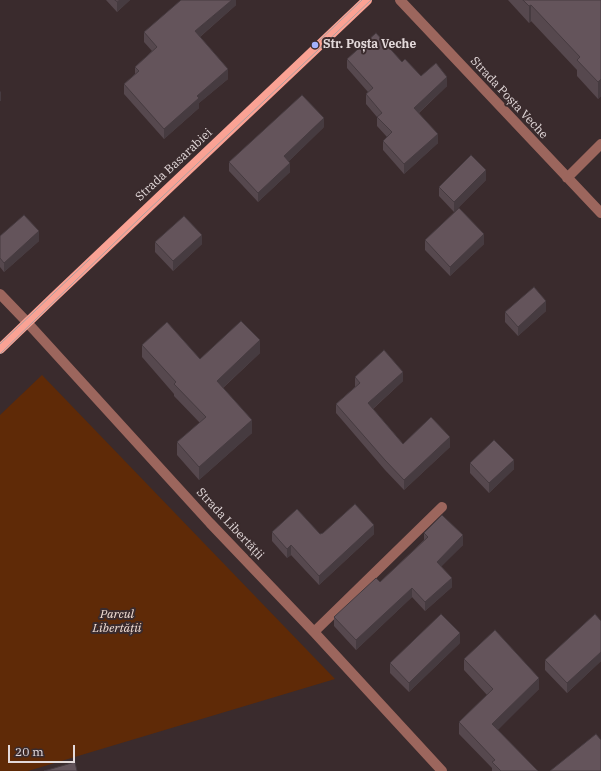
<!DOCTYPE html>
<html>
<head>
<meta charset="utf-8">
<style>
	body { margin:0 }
	#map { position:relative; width:601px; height:771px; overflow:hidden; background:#3a2b2d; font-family:"IBM Plex Serif",serif }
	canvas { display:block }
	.scale { position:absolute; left:8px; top:745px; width:67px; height:18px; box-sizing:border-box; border:2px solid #e3d9da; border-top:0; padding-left:5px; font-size:12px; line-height:14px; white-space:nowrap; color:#e3d9da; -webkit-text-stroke:3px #3a2b2d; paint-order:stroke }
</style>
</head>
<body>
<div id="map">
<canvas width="601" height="771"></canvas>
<div class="scale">20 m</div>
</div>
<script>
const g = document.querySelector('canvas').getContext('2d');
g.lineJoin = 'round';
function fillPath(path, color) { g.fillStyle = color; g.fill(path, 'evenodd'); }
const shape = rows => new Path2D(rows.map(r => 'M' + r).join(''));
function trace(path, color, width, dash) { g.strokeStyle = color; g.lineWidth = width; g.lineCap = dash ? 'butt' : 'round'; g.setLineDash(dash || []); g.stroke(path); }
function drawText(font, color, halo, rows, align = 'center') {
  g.font = font + ' "IBM Plex Serif",serif'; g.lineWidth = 4; g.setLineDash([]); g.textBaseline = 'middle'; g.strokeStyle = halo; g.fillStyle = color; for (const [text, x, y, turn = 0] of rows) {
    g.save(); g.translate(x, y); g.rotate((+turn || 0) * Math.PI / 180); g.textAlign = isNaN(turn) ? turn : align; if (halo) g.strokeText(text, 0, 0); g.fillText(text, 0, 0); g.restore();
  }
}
fillPath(shape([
	[42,375,199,538,335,679,28,771,0,771,0,415]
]), '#5f2a07');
trace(shape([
	[400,0,601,213],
	[567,178,601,144],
	[0,294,25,320,210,523,314,632,442,771],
	[314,632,442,507]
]), '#9c665d', 10);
trace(shape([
	[0,349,56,295,367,0]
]), '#faa294', 10);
trace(shape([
	[319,41,362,0],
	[0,344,90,259],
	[0,354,143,215,371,0]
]), '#aca0a2', 1);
fillPath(shape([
	[106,0,130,0,117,12],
	[236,0,236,5,200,37,228,79,199,103,199,108,164,139,124,94,124,84,135,74,135,67,152,51,144,42,144,32],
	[508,0,601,0,601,96,598,99,577,76,577,70,531,21,529,23],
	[347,59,402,62,421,76,447,86,419,113,438,143,404,174,383,150,383,141,387,137,377,126,377,117,366,104,366,94,368,92,347,68],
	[324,127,289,161,290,172,258,202,229,171,229,162],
	[486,180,454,212,439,196,439,187],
	[0,236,39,241,4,272,0,267],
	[425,240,484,244,450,276,425,250],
	[155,242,202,244,173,271,155,252],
	[546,311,518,336,505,322,505,312],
	[142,345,200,359,260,353,223,388,252,433,199,480,177,455,177,442,200,423,174,396,174,394,142,357],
	[355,377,403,381,373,409,403,444,450,447,404,490,385,470,336,413,336,404,355,387],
	[470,463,514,469,489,493,470,473],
	[272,532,320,534,374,534,319,585,291,555,287,558,272,541],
	[424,533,463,545,441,566,452,587,425,611,412,597,356,650,334,626,334,617,380,582,424,540],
	[601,621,601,661,567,693,545,670,545,660],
	[460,643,409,692,390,673,390,663],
	[464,659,539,689,497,730,538,771,492,771,492,768,459,734,459,722,487,695,464,670]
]), '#56484e');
fillPath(shape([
	[120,0,130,0,117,12,117,2],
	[232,0,236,0,236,5,195,41,195,31],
	[531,5,531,21,529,23,529,6],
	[228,69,228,79,199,103,199,108,164,139,164,129,197,96],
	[447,77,447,86,414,117,414,108],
	[601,79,601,96,598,99,598,82],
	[1,91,1,101,0,101,0,92],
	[324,118,324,127,284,166,284,156],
	[438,134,438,143,404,174,404,164],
	[290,163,290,172,258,202,258,193],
	[486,170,486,180,454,212,454,202],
	[39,231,39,241,4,272,4,263],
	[484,234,484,244,450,276,450,267],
	[202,235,202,244,173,271,173,261],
	[546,301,546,311,518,336,518,327],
	[260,340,260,353,217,393,217,381],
	[403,372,403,381,368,413,368,403],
	[252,420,252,433,199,480,199,467],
	[450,437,450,447,404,490,404,480],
	[514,460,514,469,489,493,489,483],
	[374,525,374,534,319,585,319,576],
	[463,535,463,545,437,571,437,562],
	[291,545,291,555,287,558,287,549],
	[452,578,452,587,425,611,425,602],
	[412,588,412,597,356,650,356,640],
	[460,633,460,643,409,692,409,683],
	[601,652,601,661,567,693,567,683],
	[539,678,539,689,492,736,492,724]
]), '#463b40');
const building = shape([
	[115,0,120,0,117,2,115,0],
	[181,0,232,0,195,31,228,69,197,96,199,98,164,129,124,84,139,71,135,67,157,47,144,32,181,0],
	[523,0,601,0,601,79,598,82,577,60,580,57,531,5,529,6,523,0],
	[376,33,402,62,405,59,421,76,436,63,447,77,414,108,438,134,404,164,383,141,392,132,377,117,382,113,366,94,373,88,347,59,376,33],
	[302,95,324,118,284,156,290,163,258,193,229,162,302,95],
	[471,155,486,170,454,202,439,187,471,155],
	[459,208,484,234,450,267,425,240,459,208],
	[24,215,39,231,4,263,0,258,0,236,24,215],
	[184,216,202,235,173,261,155,242,184,216],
	[534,287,546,301,518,327,505,312,534,287],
	[241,321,260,340,217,381,252,420,199,467,177,442,206,417,174,384,176,382,142,345,167,322,200,359,241,321],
	[384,350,403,372,368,403,403,444,431,417,450,437,404,480,385,460,336,404,360,383,355,377,384,350],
	[494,440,514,460,489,483,470,463,494,440],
	[355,504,374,525,319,576,291,545,287,549,272,532,297,509,320,534,323,533,355,504],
	[442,515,463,535,437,562,452,578,425,602,412,588,356,640,334,617,376,578,380,582,428,537,424,533,442,515],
	[441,614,460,633,409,683,390,663,441,614],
	[595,614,601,621,601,652,567,683,545,660,595,614],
	[495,630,539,678,492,724,538,771,501,771,492,762,495,760,459,722,493,689,464,659,495,630],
	[596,734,601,740,601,771,550,771,596,734],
	[75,762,77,771,44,771,75,762]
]);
fillPath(building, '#64545b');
trace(building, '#463b40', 1);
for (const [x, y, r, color] of [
	[315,45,4,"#a3b2fd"]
]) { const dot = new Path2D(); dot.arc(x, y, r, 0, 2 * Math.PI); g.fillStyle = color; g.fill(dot); trace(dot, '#3a2b2d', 1.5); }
drawText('bold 12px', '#e3d9da', '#3a2b2d', [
	["Str. Poșta Veche",323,45]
], 'left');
drawText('12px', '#e3d9da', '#3a2b2d', [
	["Strada Poșta Veche",509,98,47],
	["Strada Basarabiei",174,165,-43],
	["Strada Libertății",230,524,47]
]);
drawText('italic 12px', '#f3dfd5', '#3a2b2d', [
	["Parcul",117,615],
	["Libertății",117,629]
]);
</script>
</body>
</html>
